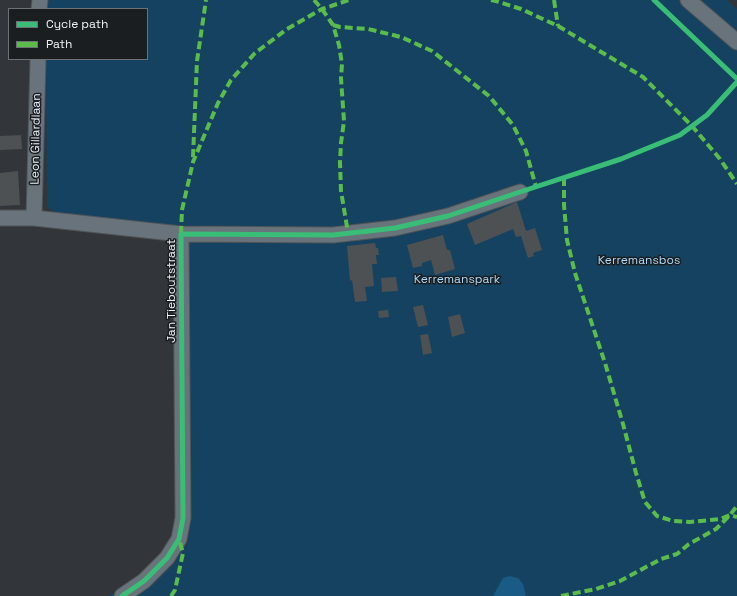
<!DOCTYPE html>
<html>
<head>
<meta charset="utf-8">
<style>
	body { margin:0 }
	#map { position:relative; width:737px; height:596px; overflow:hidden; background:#32363a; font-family:"Space Grotesk",sans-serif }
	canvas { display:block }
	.legend { position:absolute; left:8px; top:8px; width:140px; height:52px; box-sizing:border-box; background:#1a1e21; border:1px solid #6e7276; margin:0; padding:5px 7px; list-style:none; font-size:12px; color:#ebf1f5 }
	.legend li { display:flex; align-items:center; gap:8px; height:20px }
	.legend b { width:20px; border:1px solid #6e7276 }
</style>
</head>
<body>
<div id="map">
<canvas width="737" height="596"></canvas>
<ul class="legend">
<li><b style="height:5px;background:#3abd76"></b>Cycle path</li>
<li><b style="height:5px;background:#5cbc4b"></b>Path</li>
</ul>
</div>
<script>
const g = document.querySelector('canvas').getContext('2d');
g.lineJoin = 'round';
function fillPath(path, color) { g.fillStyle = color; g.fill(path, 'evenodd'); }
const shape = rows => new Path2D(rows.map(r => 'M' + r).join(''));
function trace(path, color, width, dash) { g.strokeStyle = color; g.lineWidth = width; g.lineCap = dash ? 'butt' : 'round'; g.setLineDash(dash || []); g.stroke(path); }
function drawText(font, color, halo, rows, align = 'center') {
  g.font = font + ' "Space Grotesk",sans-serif'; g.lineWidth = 3; g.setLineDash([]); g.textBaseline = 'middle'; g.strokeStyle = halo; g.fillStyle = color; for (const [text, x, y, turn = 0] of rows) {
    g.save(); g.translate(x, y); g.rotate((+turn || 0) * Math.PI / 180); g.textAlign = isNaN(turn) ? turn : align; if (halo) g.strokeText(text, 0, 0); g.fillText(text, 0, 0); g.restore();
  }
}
fillPath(shape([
	[46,0,727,0,737,9,737,596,110,596,109,595,122,590,143,577,177,533,177,228,56,213,47,207,46,59,147,59,147,9,46,9]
]), '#144260');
fillPath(shape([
	[510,576,518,578,523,584,526,596,493,596,503,578]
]), '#1a5b85');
fillPath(shape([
	[21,135,22,149,0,150,0,136],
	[18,171,20,205,0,206,0,173],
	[517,202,526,231,535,228,542,250,533,253,534,256,528,258,521,236,516,237,513,229,475,245,467,224],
	[443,235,447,250,450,250,455,269,435,275,431,260,422,263,422,266,413,268,407,245],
	[375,243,376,248,378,248,379,255,376,255,377,264,372,264,374,286,365,287,367,301,355,302,352,280,350,281,347,246],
	[396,277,398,291,382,292,381,278],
	[423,305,428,325,418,327,413,307],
	[388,310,389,317,379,318,378,311],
	[460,314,465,333,452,337,448,317],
	[428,334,432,353,423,355,420,335]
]), '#4d5154');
const minor = shape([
	[688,0,737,42],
	[39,9,40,0],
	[0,218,34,218,181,234],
	[34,218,38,59],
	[122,596,144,581,167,558,179,539,183,518,181,234,333,235,395,228,448,216,520,192]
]);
trace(minor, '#505457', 17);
trace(minor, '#68737b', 15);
trace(shape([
	[314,0,322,9,333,25,339,45,342,64,341,78,344,121,341,143,340,163,341,191,348,233],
	[491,0,496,1,521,9,558,26,643,77,692,126,720,159,737,184],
	[554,0,558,26],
	[333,25,340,27,368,29,401,37,432,51,489,96,513,125,526,151,536,187],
	[193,157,197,61,206,0],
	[564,178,564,205,567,240,575,273,605,363,623,424,636,473,645,502,657,516,673,521,690,522,720,519,730,515,737,517],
	[181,234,182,210,193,162,218,103,231,80,255,53,287,29,322,9,349,0],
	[171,596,175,590,183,553,179,539],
	[561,596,596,589,620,581,661,559,677,554,689,544,716,529,730,515,737,506]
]), '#5cbc4b', 4, [8, 4]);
trace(shape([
	[654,0,737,79],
	[122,596,144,581,167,558,179,539,183,518,181,234,333,235,395,228,448,216,520,192,621,159,680,135,707,115,737,82]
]), '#3abd76', 5);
drawText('12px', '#ebf1f5', '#1a1e21', [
	["Leon Gillardlaan",36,139,-89],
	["Jan Tieboutstraat",172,291,-90]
]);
drawText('12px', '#afd8f8', '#1a1e21', [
	["Kerremansbos",639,261],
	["Kerremanspark",457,280]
]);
</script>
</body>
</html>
